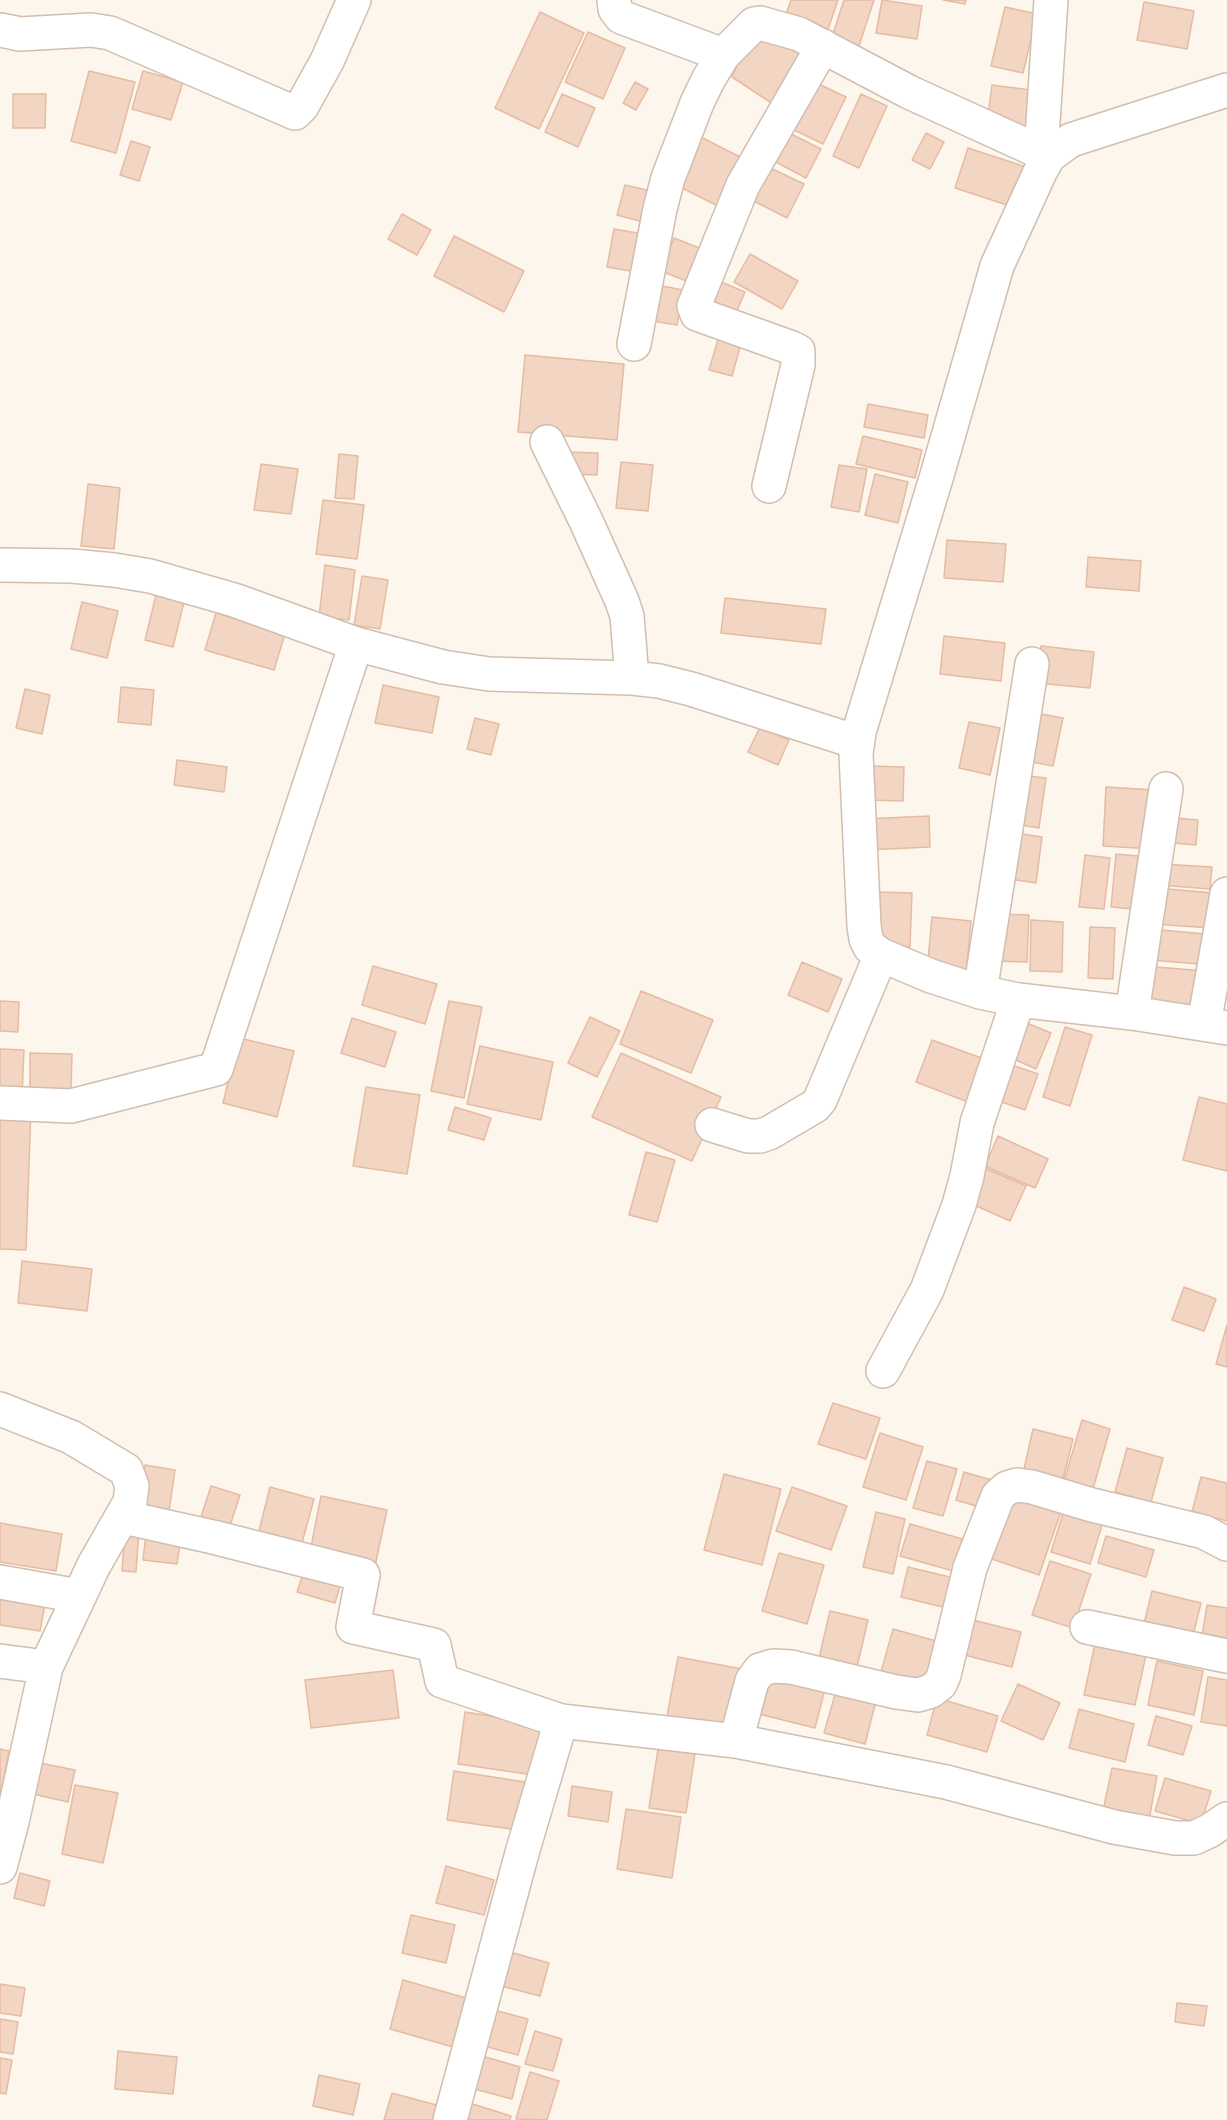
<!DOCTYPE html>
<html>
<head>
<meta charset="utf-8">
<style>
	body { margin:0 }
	canvas { display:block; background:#fdf6ec }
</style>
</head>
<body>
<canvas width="1227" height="2120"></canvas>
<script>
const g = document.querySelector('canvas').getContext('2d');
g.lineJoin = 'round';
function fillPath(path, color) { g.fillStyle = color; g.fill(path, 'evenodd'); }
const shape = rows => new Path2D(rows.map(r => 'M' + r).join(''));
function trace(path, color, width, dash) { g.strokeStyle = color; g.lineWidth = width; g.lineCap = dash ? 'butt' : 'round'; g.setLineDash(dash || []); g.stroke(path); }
const building = shape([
	[791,0,838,0,826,35,784,20,791,0],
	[844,0,874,0,859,46,832,37,844,0],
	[882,0,922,6,917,39,876,33,882,0],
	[943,0,966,0,965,4,943,0],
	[1144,2,1194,11,1187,49,1137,40,1144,2],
	[1005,7,1037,14,1023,73,991,66,1005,7],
	[540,12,584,33,539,129,495,108,540,12],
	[588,32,625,48,603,99,565,82,588,32],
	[764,33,792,39,810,61,779,108,732,77,744,50,764,33],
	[89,71,135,82,116,153,71,141,89,71],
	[143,71,183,82,171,120,132,109,143,71],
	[808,79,846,97,823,144,786,126,808,79],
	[635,82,648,89,636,110,623,103,635,82],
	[992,85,1031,90,1027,127,987,122,992,85],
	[13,94,46,94,45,128,13,128,13,94],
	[562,94,595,108,578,147,545,132,562,94],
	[861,94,887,106,859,168,833,156,861,94],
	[787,132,821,149,806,178,772,160,787,132],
	[926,133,944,142,930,169,912,160,926,133],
	[697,135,740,157,738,172,724,200,716,205,672,183,697,135],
	[131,141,150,147,139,181,120,175,131,141],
	[968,148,1026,167,1013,207,955,188,968,148],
	[764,165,804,184,787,218,748,198,764,165],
	[625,185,655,192,647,223,617,215,625,185],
	[402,214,431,230,417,255,388,239,402,214],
	[614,229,643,234,636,272,607,267,614,229],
	[454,236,524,271,504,312,434,276,454,236],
	[674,238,707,251,694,284,661,271,674,238],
	[750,254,798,281,782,309,734,282,750,254],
	[712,278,745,292,732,322,699,308,712,278],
	[647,283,683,290,677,325,641,319,647,283],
	[720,333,742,340,732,376,709,370,720,333],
	[525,355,624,364,617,440,518,432,525,355],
	[868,404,928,415,924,438,864,427,868,404],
	[863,436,922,450,915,478,856,464,863,436],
	[568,452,598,453,597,475,567,474,568,452],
	[339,454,358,456,354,499,335,498,339,454],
	[621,462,653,465,648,511,616,508,621,462],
	[261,464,298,469,291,514,254,510,261,464],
	[839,465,867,469,859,512,831,507,839,465],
	[875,474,908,482,898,523,865,515,875,474],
	[88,484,120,488,114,549,81,546,88,484],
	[323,500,364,505,357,559,316,554,323,500],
	[947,540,1006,544,1003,582,944,578,947,540],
	[1088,557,1141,561,1139,591,1086,587,1088,557],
	[325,565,355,570,349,620,319,617,325,565],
	[362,576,388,580,380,629,354,625,362,576],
	[156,595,184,602,173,647,145,640,156,595],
	[725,598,826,609,821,644,721,633,725,598],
	[82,602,118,611,107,658,71,649,82,602],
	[216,613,285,634,274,670,205,650,216,613],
	[944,636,1005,643,1001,681,940,674,944,636],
	[1041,646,1094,652,1090,688,1037,683,1041,646],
	[383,685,439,697,432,733,375,723,383,685],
	[121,687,154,690,151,725,118,722,121,687],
	[25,689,50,695,42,734,16,728,25,689],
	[1030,712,1063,718,1053,766,1021,760,1030,712],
	[475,718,499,724,491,755,467,749,475,718],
	[969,722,1000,728,990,775,959,768,969,722],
	[760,727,789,740,778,765,748,752,760,727],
	[177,760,227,767,224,792,174,785,177,760],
	[868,766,904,767,903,801,867,800,868,766],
	[1020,775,1046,778,1039,828,1014,824,1020,775],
	[1106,787,1156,790,1153,849,1103,846,1106,787],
	[929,816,930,847,866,850,864,819,929,816],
	[1164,817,1198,820,1196,845,1161,842,1164,817],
	[1009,832,1042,837,1036,883,1003,878,1009,832],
	[1116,854,1138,856,1133,909,1111,907,1116,854],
	[1085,855,1110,858,1104,909,1079,907,1085,855],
	[1161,864,1212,867,1210,889,1159,885,1161,864],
	[1156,888,1214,893,1211,928,1154,924,1156,888],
	[878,892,912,893,910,947,876,946,878,892],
	[996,914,1029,915,1027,962,994,961,996,914],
	[932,917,971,921,966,975,927,971,932,917],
	[1031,920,1063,922,1062,972,1030,971,1031,920],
	[1090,927,1115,928,1113,979,1088,978,1090,927],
	[1151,929,1215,935,1212,965,1149,960,1151,929],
	[802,962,842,979,828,1012,788,995,802,962],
	[373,966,437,984,425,1024,362,1005,373,966],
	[1144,966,1205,971,1201,1013,1140,1008,1144,966],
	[641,991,713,1020,691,1073,620,1044,641,991],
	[0,1001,19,1002,18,1032,0,1031,0,1001],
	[449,1001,482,1007,464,1098,431,1091,449,1001],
	[590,1017,620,1031,597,1077,568,1063,590,1017],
	[352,1018,396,1032,385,1067,341,1053,352,1018],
	[1022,1021,1051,1033,1036,1069,1007,1056,1022,1021],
	[1065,1027,1092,1035,1070,1106,1043,1097,1065,1027],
	[239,1038,294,1051,277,1117,223,1103,239,1038],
	[932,1040,984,1059,968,1102,916,1082,932,1040],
	[480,1046,553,1062,541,1120,467,1104,480,1046],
	[0,1049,24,1050,22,1095,0,1094,0,1049],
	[30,1053,72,1054,71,1091,30,1090,30,1053],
	[621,1053,721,1097,692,1161,592,1117,621,1053],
	[1003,1062,1038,1074,1025,1110,990,1098,1003,1062],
	[366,1087,420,1095,407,1174,353,1166,366,1087],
	[1199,1097,1227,1104,1227,1171,1183,1160,1199,1097],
	[0,1107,31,1108,26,1250,0,1249,0,1107],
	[455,1107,491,1118,484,1140,448,1130,455,1107],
	[998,1136,1048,1159,1035,1188,985,1166,998,1136],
	[646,1152,675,1160,657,1222,629,1215,646,1152],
	[980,1166,1026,1186,1010,1221,965,1201,980,1166],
	[22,1261,92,1269,87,1311,18,1303,22,1261],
	[1184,1287,1216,1299,1204,1331,1172,1320,1184,1287],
	[1227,1325,1227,1367,1216,1364,1227,1325],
	[833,1403,880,1418,866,1459,818,1444,833,1403],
	[1082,1420,1110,1429,1091,1496,1062,1488,1082,1420],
	[1033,1429,1073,1439,1061,1487,1022,1478,1033,1429],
	[880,1433,923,1447,906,1500,863,1487,880,1433],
	[1127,1448,1163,1458,1151,1502,1115,1492,1127,1448],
	[927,1461,957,1469,943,1516,913,1508,927,1461],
	[145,1465,175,1470,168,1518,138,1514,145,1465],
	[964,1472,995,1481,986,1509,956,1500,964,1472],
	[724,1474,781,1489,762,1565,704,1550,724,1474],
	[1201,1477,1227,1483,1227,1521,1192,1512,1201,1477],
	[211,1486,240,1495,228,1532,199,1523,211,1486],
	[270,1487,314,1499,299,1554,256,1543,270,1487],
	[792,1487,847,1506,831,1550,776,1531,792,1487],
	[1012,1490,1064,1503,1039,1575,986,1557,1012,1490],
	[321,1496,387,1510,375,1566,310,1552,321,1496],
	[1065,1507,1104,1519,1090,1564,1051,1552,1065,1507],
	[876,1512,905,1519,893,1574,863,1567,876,1512],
	[0,1523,62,1534,56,1571,0,1562,0,1523],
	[910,1524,966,1540,957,1572,900,1556,910,1524],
	[125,1529,139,1530,136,1572,122,1571,125,1529],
	[146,1533,181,1537,177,1564,143,1560,146,1533],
	[1106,1536,1154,1550,1146,1577,1098,1563,1106,1536],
	[779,1553,824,1565,807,1624,762,1611,779,1553],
	[1050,1561,1091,1574,1073,1628,1032,1615,1050,1561],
	[908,1567,954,1578,947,1608,901,1597,908,1567],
	[305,1568,342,1579,335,1603,297,1592,305,1568],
	[1152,1591,1201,1603,1191,1644,1142,1632,1152,1591],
	[0,1592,46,1599,40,1631,0,1625,0,1592],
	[1207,1605,1227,1608,1227,1647,1201,1642,1207,1605],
	[830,1611,868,1620,857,1667,819,1658,830,1611],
	[965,1618,1021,1632,1012,1667,956,1653,965,1618],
	[893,1629,936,1641,924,1684,881,1672,893,1629],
	[1095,1644,1146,1655,1135,1705,1084,1695,1095,1644],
	[678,1657,742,1669,731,1728,667,1716,678,1657],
	[1157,1661,1203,1671,1194,1715,1148,1705,1157,1661],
	[393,1670,399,1718,311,1728,305,1680,393,1670],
	[761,1673,825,1689,815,1728,751,1712,761,1673],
	[1208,1677,1227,1680,1227,1726,1201,1722,1208,1677],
	[1018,1684,1060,1703,1043,1740,1001,1721,1018,1684],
	[836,1691,876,1701,865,1744,824,1733,836,1691],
	[937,1698,998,1716,987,1752,927,1735,937,1698],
	[1079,1709,1134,1724,1125,1762,1069,1748,1079,1709],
	[465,1712,541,1724,534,1775,458,1764,465,1712],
	[1156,1716,1192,1726,1183,1755,1148,1745,1156,1716],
	[0,1749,9,1751,0,1800,0,1749],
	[658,1749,695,1754,686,1813,649,1808,658,1749],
	[30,1761,75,1770,68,1802,24,1792,30,1761],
	[1112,1768,1157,1776,1149,1820,1103,1811,1112,1768],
	[454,1771,525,1782,518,1830,447,1820,454,1771],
	[1165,1778,1211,1791,1201,1824,1155,1811,1165,1778],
	[75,1785,118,1793,103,1863,62,1854,75,1785],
	[572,1786,612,1792,608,1822,568,1816,572,1786],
	[626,1809,681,1817,672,1878,617,1869,626,1809],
	[446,1866,494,1880,484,1915,436,1903,446,1866],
	[20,1873,50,1881,44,1906,14,1898,20,1873],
	[411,1915,455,1925,446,1963,402,1953,411,1915],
	[506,1951,549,1963,540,1996,497,1985,506,1951],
	[403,1980,466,1998,453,2047,390,2029,403,1980],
	[0,1984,25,1988,21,2016,0,2013,0,1984],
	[1177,2003,1207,2006,1204,2026,1175,2022,1177,2003],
	[490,2009,528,2019,518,2055,480,2045,490,2009],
	[0,2019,18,2022,13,2054,0,2052,0,2019],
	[535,2031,562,2039,553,2071,525,2064,535,2031],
	[118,2051,177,2057,173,2094,115,2089,118,2051],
	[475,2054,520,2067,512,2099,467,2087,475,2054],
	[0,2058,12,2060,6,2094,0,2093,0,2058],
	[530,2072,559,2081,547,2120,516,2119,530,2072],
	[319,2075,360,2084,353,2115,313,2106,319,2075],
	[392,2093,440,2106,436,2120,384,2120,392,2093],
	[463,2101,511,2116,510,2120,458,2120,463,2101]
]);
fillPath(building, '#f3d5c3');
trace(building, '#e6bba3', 1.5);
const minor = shape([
	[614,0,615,9,621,17,723,55],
	[0,30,20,34,91,30,110,33,295,113,302,106,327,61,354,0],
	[1227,90,1071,140,1049,156,1041,170,997,266,937,475,859,732,856,754,864,926,866,939,870,947,881,955,931,976,980,992,1018,1000,1132,1013,1227,1028],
	[1041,153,1051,0],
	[634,344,660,209,668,178,697,103,708,80,723,55,754,24,760,23,799,34,909,92,1049,156],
	[547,442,586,521,622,601,627,616,632,678],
	[769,486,798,365,798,351,792,348,697,314,694,306,743,185,823,46],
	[0,565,72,566,114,570,150,576,234,600,356,644,443,667,489,674,632,678,659,681,691,689,857,742],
	[980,992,1032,664],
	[1132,1013,1166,789],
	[1204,1024,1227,894],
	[0,1103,71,1106,216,1069,356,644],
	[712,1125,748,1136,760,1136,769,1133,815,1106,820,1100,881,955],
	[883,1371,927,1290,959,1205,967,1176,977,1123,1018,1000],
	[0,1409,71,1437,126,1470,132,1486,130,1502,94,1565,46,1667,12,1822,0,1867],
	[123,1517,213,1537,363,1575,353,1627,434,1645,442,1681,561,1721,522,1853,450,2120],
	[0,1582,79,1596],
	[1087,1627,1227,1656],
	[0,1661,46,1667],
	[561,1721,736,1741,946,1782,1114,1827,1175,1838,1194,1838,1209,1831,1227,1819],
	[736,1741,752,1681,760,1670,773,1666,791,1667,896,1692,918,1695,931,1691,940,1684,944,1675,970,1568,998,1496,1007,1488,1017,1485,1032,1487,1092,1505,1204,1532,1227,1544]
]);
trace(minor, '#d1beb0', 36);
trace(minor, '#fff', 33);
</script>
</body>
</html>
